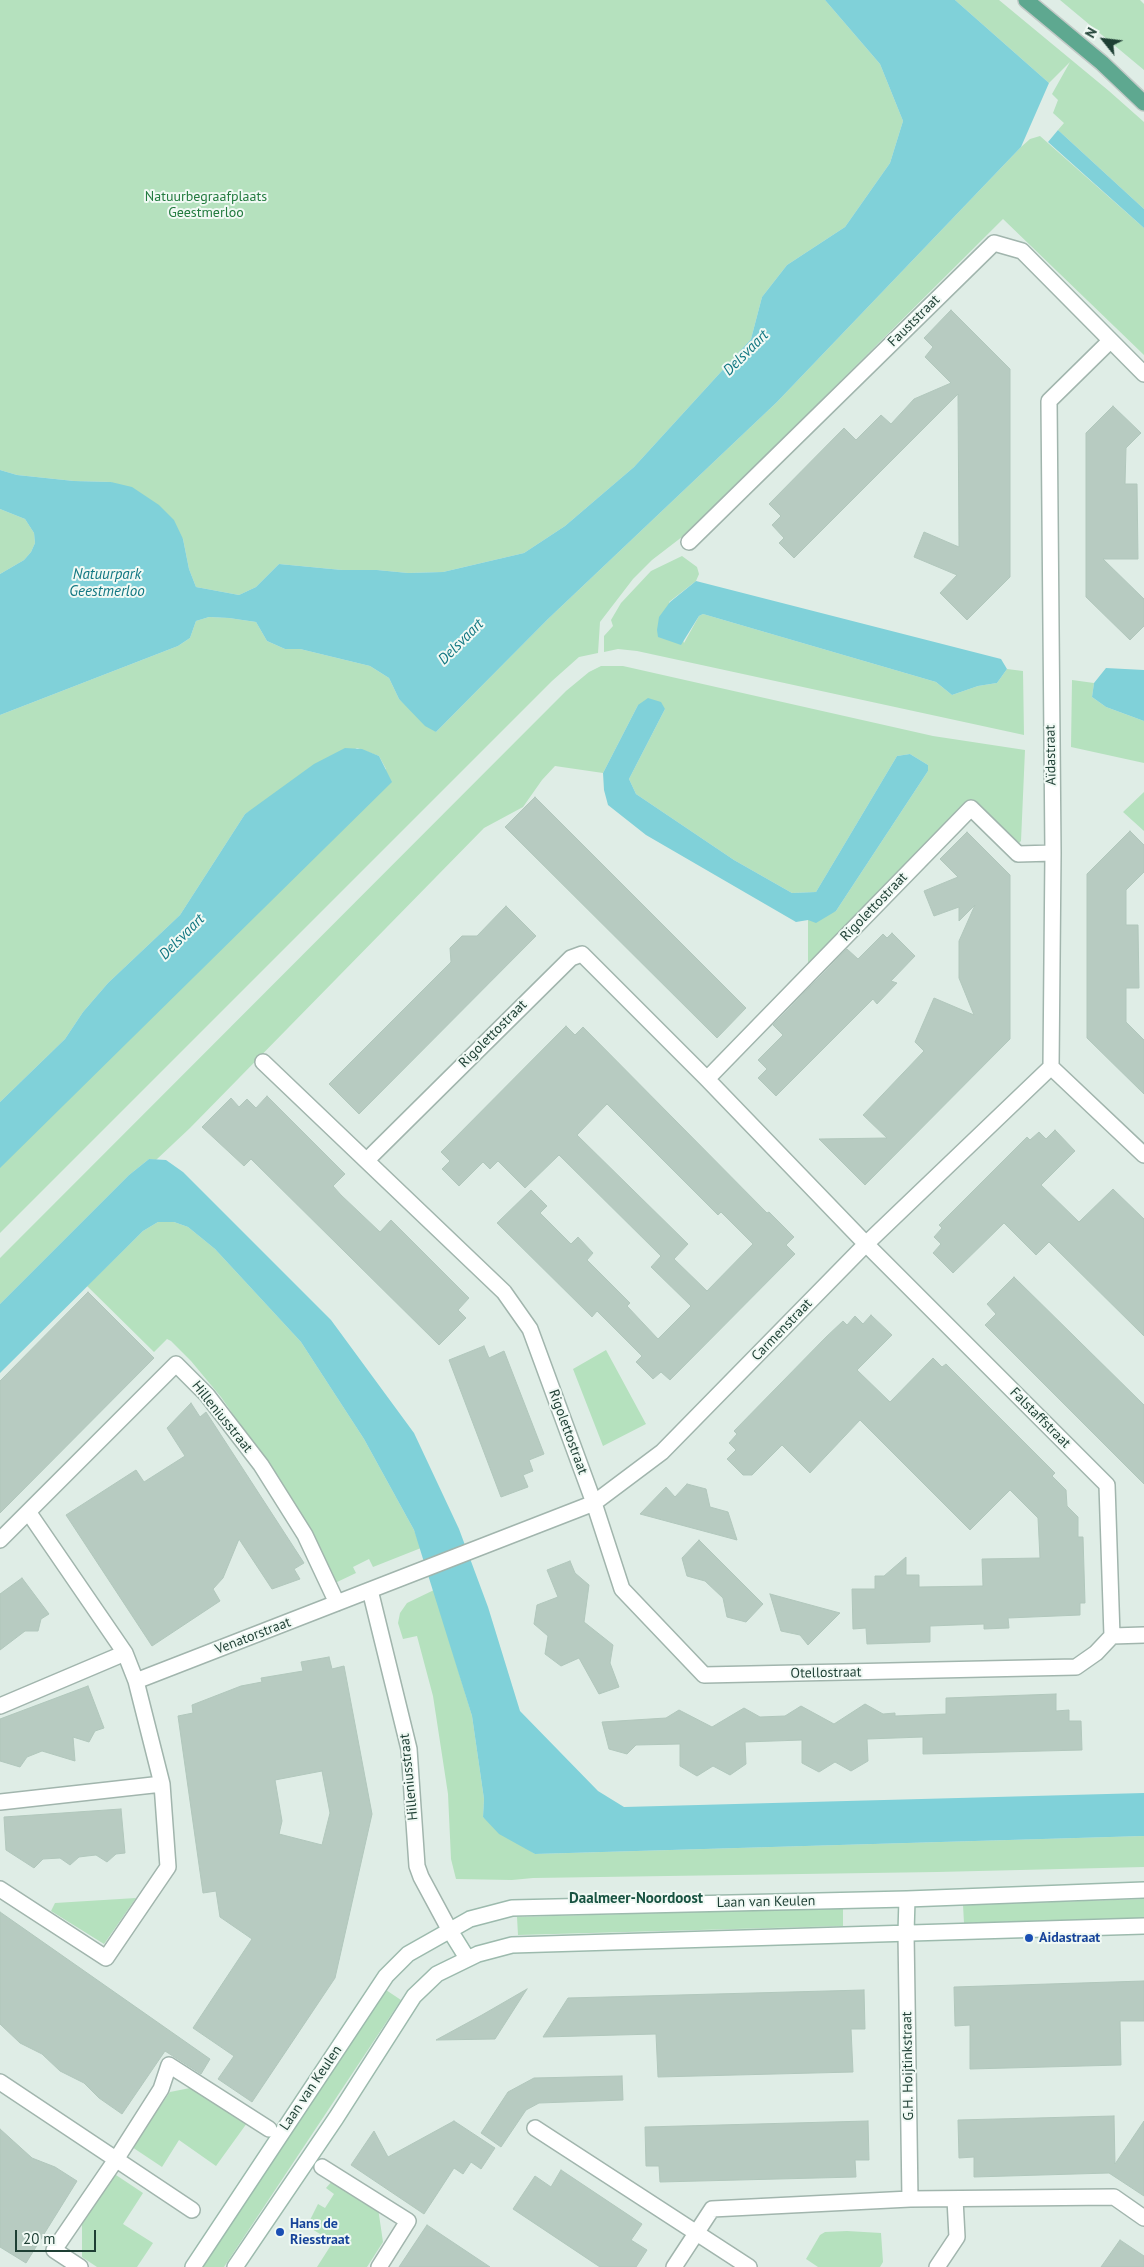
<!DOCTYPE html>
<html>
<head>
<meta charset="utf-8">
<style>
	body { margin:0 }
	#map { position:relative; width:1144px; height:2267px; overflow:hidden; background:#dfede6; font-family:"PT Sans",sans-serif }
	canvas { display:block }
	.north { position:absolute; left:1079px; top:15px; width:50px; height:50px; -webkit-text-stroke:4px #f0f9f4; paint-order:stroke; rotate:299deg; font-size:14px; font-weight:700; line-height:20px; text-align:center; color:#1e3f34 }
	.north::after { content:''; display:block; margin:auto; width:18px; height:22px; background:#1e3f34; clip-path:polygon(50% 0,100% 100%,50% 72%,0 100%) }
	.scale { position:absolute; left:15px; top:2230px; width:81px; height:22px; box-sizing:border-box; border:2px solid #1e3f34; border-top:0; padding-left:6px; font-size:15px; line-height:18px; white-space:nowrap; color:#1e3f34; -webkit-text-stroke:4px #f0f9f4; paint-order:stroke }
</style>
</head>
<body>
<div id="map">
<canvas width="1144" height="2267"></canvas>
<div class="north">N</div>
<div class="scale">20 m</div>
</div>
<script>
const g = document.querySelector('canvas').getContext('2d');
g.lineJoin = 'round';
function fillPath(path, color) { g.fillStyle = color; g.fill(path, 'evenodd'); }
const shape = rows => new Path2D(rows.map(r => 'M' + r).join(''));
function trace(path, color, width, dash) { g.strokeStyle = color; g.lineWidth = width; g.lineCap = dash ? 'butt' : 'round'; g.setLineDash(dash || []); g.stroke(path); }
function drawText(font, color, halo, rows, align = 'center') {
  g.font = font + ' "PT Sans",sans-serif'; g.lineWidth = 4; g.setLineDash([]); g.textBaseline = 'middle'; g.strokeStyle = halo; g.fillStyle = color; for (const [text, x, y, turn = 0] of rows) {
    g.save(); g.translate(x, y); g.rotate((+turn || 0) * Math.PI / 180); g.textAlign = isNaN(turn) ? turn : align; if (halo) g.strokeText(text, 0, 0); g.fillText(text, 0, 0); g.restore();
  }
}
fillPath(shape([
	[0,0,825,0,880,64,903,121,890,163,845,227,787,265,762,297,751,339,634,467,565,526,524,553,443,572,408,573,377,570,342,570,279,564,256,587,239,595,196,587,189,569,183,539,111,482,74,481,17,475,0,470],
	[955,0,999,0,1109,91,1144,122,1144,209,1058,130,1064,123,1053,113,1058,100,1052,94,1070,62,1049,83],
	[1060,0,1140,0,1144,4,1144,70],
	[1040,136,1144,228,1144,355,1003,219,691,530,652,560,633,579,600,622,598,653,579,657,552,681,0,1233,0,1167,386,769,379,756,357,748,245,814,180,915,108,983,83,1012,65,1039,0,1102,0,715,178,646,190,638,196,621,209,617,229,618,256,622,267,641,285,649,300,649,370,666,389,678,399,699,436,732,548,619,777,402,1021,147,1030,139],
	[0,509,25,519,34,533,35,543,31,552,24,560,0,574],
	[682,556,697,567,699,574,696,581,669,602,684,643,699,616,703,614,936,682,952,695,978,686,997,683,1007,669,1023,671,1024,735,637,651,618,649,604,652,604,636,613,626,611,620,621,603,651,571],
	[601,666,623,666,933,736,1025,750,1021,841,1016,846,971,800,808,963,808,920,836,911,928,771,928,765,910,754,897,756,816,892,792,893,734,860,636,794,629,779,665,709,638,705,603,773,555,766,542,780,523,807,484,828,190,1128,156,1160,149,1159,129,1175,0,1304,0,1258,566,691,589,672],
	[1072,680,1094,683,1092,697,1106,707,1144,721,1144,763,1071,747],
	[1144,792,1144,831,1123,812],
	[158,1222,174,1222,188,1227,215,1249,301,1342,364,1439,414,1530,421,1548,373,1567,369,1559,353,1567,356,1573,335,1583,287,1492,221,1397,191,1361,171,1341,167,1339,154,1352,87,1286,143,1231],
	[606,1350,646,1424,603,1446,573,1369],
	[434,1590,472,1716,484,1799,483,1817,535,1854,1144,1836,1144,1867,937,1872,533,1878,512,1880,456,1879,451,1859,448,1794,433,1696,417,1636,403,1639,398,1623,400,1613,407,1603],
	[136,1898,104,1944,51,1911,55,1903],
	[1144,1899,1144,1918,964,1923,963,1905],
	[843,1908,843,1926,518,1935,517,1917],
	[386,1990,401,2000,224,2267,202,2267],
	[190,2088,199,2089,247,2123,216,2166,179,2140,162,2167,132,2147,170,2092],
	[113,2173,143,2193,123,2224,153,2243,137,2267,97,2267,82,2257,82,2221],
	[333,2180,378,2208,383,2242,367,2267,317,2267,333,2242,307,2226,318,2204,325,2208,334,2194,326,2188],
	[847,2231,881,2233,883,2262,880,2267,818,2267,806,2259,820,2235,825,2232]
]), '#b5e1be');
fillPath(shape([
	[825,0,955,0,1049,83,1021,147,777,402,548,619,436,732,425,726,399,699,389,678,370,666,300,649,285,649,267,641,256,622,229,618,209,617,196,621,190,638,178,646,0,715,0,574,24,560,31,552,35,543,34,533,25,519,0,509,0,470,17,475,74,481,111,482,132,487,159,505,174,520,183,539,189,569,196,587,239,595,256,587,279,564,342,570,377,570,408,573,443,572,524,553,565,526,634,467,751,339,762,297,787,265,845,227,890,163,903,121,880,64],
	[1058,130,1144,209,1144,228,1048,142],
	[696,581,1001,659,1007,669,997,683,978,686,952,695,936,682,703,614,699,616,681,645,658,637,657,630,659,617,670,602],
	[1106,668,1144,670,1144,721,1106,707,1092,697,1094,683],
	[648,698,661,702,665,709,629,779,636,794,734,860,792,893,816,892,897,756,910,754,928,765,928,771,836,911,816,923,808,920,796,922,646,835,608,805,604,790,603,773,638,705],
	[345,748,362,749,379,756,392,782,0,1168,0,1102,65,1039,83,1012,108,983,180,915,245,814,314,764],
	[149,1159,166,1160,183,1172,331,1320,414,1433,459,1529,488,1607,520,1711,598,1791,624,1807,1144,1793,1144,1836,535,1854,499,1834,483,1817,484,1799,472,1716,414,1530,364,1439,301,1342,215,1249,188,1227,174,1222,158,1222,143,1231,0,1373,0,1304,129,1175]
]), '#80d1d9');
const building = shape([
	[951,310,1010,369,1010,577,967,620,940,593,957,575,914,557,924,532,959,547,958,394,794,558,779,543,784,538,772,525,781,516,769,504,844,428,856,440,881,415,891,424,914,399,951,383,925,357,933,347,924,338,951,310],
	[1113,406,1141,433,1126,448,1125,484,1137,484,1138,559,1103,559,1144,599,1144,626,1130,640,1086,597,1086,433,1113,406],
	[535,797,746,1008,717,1038,505,827,535,797],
	[1130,831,1144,845,1144,872,1126,890,1126,925,1138,925,1139,988,1126,988,1126,1022,1144,1040,1144,1094,1087,1038,1087,874,1130,831],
	[967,832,1010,875,1010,1039,865,1185,819,1139,887,1138,863,1115,924,1051,915,1042,934,998,974,1015,959,978,959,941,975,905,959,921,959,907,934,916,924,891,958,877,940,859,967,832],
	[506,906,536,936,359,1114,329,1084,451,962,450,948,462,936,477,936,506,906],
	[892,933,915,956,891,981,897,983,877,1004,873,999,776,1096,758,1078,767,1069,758,1060,783,1035,773,1025,847,949,858,959,883,934,887,938,892,933],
	[566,1026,575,1035,583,1027,767,1213,769,1212,794,1237,786,1245,795,1254,670,1380,661,1372,653,1379,636,1362,642,1356,597,1311,592,1317,497,1223,531,1190,547,1206,540,1213,571,1244,578,1237,593,1253,587,1260,630,1303,627,1306,658,1339,691,1306,651,1267,661,1256,559,1155,525,1188,498,1161,490,1169,483,1162,459,1186,442,1169,450,1161,441,1152,566,1026],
	[607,1104,718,1215,721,1212,753,1244,707,1291,674,1259,688,1244,577,1135,607,1104],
	[267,1096,345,1174,333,1186,341,1195,380,1232,391,1220,469,1298,458,1310,466,1318,439,1345,251,1159,244,1166,202,1127,231,1098,239,1107,247,1099,256,1108,267,1096],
	[1055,1130,1075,1151,1041,1185,1079,1222,1113,1189,1144,1219,1144,1336,1049,1242,1036,1255,1004,1223,953,1273,933,1253,941,1244,934,1237,942,1228,939,1225,1027,1137,1030,1140,1039,1132,1046,1139,1055,1130],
	[1014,1277,1144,1405,1144,1484,985,1325,996,1314,987,1304,1014,1277],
	[88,1292,154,1358,0,1513,0,1381,88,1292],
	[871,1315,892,1335,857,1370,890,1402,933,1358,942,1367,946,1364,1055,1473,1052,1476,1066,1490,1067,1506,1078,1517,1078,1537,1083,1537,1085,1603,1080,1603,1080,1615,1008,1618,1009,1628,984,1629,984,1624,930,1626,930,1642,867,1644,866,1628,853,1629,852,1589,875,1589,875,1576,884,1576,906,1557,906,1575,919,1575,919,1587,983,1586,982,1559,1040,1558,1038,1518,1010,1490,970,1530,860,1420,810,1473,782,1445,752,1475,743,1475,727,1459,736,1450,729,1443,737,1434,734,1431,826,1337,843,1321,847,1325,855,1316,863,1324,871,1315],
	[484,1346,489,1358,504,1351,544,1454,529,1460,533,1471,523,1475,528,1487,501,1497,449,1360,484,1346],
	[191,1403,200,1417,206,1412,304,1563,294,1569,300,1579,272,1589,239,1539,223,1578,213,1589,220,1601,152,1646,66,1515,136,1470,144,1482,185,1456,167,1428,191,1403],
	[687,1484,706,1489,710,1507,728,1512,737,1540,640,1514,666,1487,675,1497,687,1484],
	[699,1540,763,1604,746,1622,727,1617,723,1598,705,1581,687,1576,682,1558,699,1540],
	[570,1561,575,1573,589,1585,584,1622,613,1645,610,1663,619,1687,599,1694,579,1658,561,1666,545,1654,548,1636,534,1624,537,1605,558,1597,547,1570,570,1561],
	[22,1578,49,1614,41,1619,38,1631,25,1631,0,1650,0,1594,22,1578],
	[770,1594,840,1613,808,1645,800,1635,781,1631,770,1594],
	[329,1657,332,1669,344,1666,372,1814,335,1978,252,2102,218,2079,234,2056,193,2028,252,1939,220,1917,216,1891,203,1893,178,1716,193,1713,192,1705,241,1686,262,1682,261,1678,303,1671,301,1662,329,1657],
	[322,1771,330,1813,322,1845,279,1834,282,1821,275,1780,322,1771],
	[88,1686,104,1728,95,1731,89,1742,73,1737,75,1761,42,1751,27,1757,20,1767,0,1761,0,1719,88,1686],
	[1056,1694,1056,1711,1069,1710,1069,1721,1081,1721,1082,1750,923,1754,923,1737,867,1739,868,1761,851,1771,835,1762,819,1772,802,1763,802,1740,745,1742,746,1764,730,1775,713,1766,697,1776,680,1766,680,1744,636,1745,627,1754,609,1749,602,1722,666,1718,679,1710,712,1727,744,1708,760,1717,785,1716,801,1706,834,1724,865,1704,883,1714,895,1713,895,1716,946,1714,946,1698,1056,1694],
	[121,1809,125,1853,116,1854,107,1862,96,1855,87,1856,79,1857,70,1865,60,1858,43,1859,34,1868,6,1850,4,1817,121,1809],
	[0,1912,210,2059,201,2074,165,2051,122,2114,99,2098,84,2083,60,2071,42,2054,20,2043,0,2024,0,1912],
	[1144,1981,1144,2021,1120,2021,1121,2065,970,2069,970,2025,955,2026,954,1987,1144,1981],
	[527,1989,495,2039,436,2040,482,2015,527,1989],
	[864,1990,865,2029,851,2029,853,2072,658,2077,656,2034,543,2037,568,1998,864,1990],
	[622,2076,623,2100,539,2103,526,2110,501,2147,481,2133,508,2092,534,2078,622,2076],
	[1114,2116,1115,2164,1144,2121,1144,2196,1109,2173,974,2177,974,2157,959,2158,958,2120,1114,2116],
	[454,2121,495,2148,481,2169,471,2162,463,2174,454,2168,424,2214,351,2165,374,2131,388,2157,454,2121],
	[868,2121,869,2160,855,2160,856,2177,660,2182,659,2166,646,2166,645,2127,868,2121],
	[0,2129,32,2158,55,2167,77,2181,26,2263,0,2247,0,2129],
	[561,2170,642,2224,631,2240,647,2250,636,2267,600,2267,513,2209,535,2176,551,2187,561,2170],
	[427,2225,490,2267,399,2267,427,2225],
	[1120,2240,1144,2256,1144,2267,1101,2267,1120,2240]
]);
fillPath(building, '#b7cbc1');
trace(building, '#b1c7bc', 1);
const street = shape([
	[1110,341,1049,401,1053,853,1051,1067,1144,1155],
	[689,542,994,243,1022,251,1144,374],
	[263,1062,504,1292,530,1329,594,1503,622,1589,704,1675,1076,1667,1096,1653,1112,1636,1144,1635],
	[707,1079,971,808,1018,854,1053,853],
	[367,1160,571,958,582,954,707,1079,866,1244,1107,1485,1112,1636],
	[0,1540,176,1364,207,1395,261,1465,305,1535,337,1603],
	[370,1590,409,1749,417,1866,421,1877,449,1929],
	[136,1681,594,1503,662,1452,866,1244,1051,1067],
	[0,1706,125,1653],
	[0,1802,162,1784],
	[0,1889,106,1958,168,1867,162,1784,136,1681,125,1653,29,1513],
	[906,1933,910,2199],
	[0,2082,192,2210],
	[535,2128,749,2267],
	[322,2167,408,2221,379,2267],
	[80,2267,54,2250,117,2158,161,2089,169,2065,269,2129],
	[674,2267,712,2209,910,2199,1114,2197,1144,2218],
	[937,2267,957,2237,955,2199]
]);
const secondary = shape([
	[449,1929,467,1958],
	[906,1933,907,1899],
	[193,2267,386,1976,408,1954,470,1919,512,1908,907,1899,1144,1890],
	[235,2267,336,2118,414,1996,437,1974,478,1954,512,1945,1144,1926]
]);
const primary = shape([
	[1026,0,1102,63,1144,103]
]);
trace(street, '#a1b5ad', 18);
trace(secondary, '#9cbaad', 18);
trace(primary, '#c0c9c6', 18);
trace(street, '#fff', 15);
trace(secondary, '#fff', 15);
trace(primary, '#5ea890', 15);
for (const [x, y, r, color] of [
	[1029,1938,5,"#1a4fb4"],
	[280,2232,5,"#1a4fb4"]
]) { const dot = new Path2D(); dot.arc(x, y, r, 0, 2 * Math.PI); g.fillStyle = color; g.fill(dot); trace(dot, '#f0f9f4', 2); }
drawText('14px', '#237b3f', '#f0f9f4', [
	["Natuurbegraafplaats",206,197],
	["Geestmerloo",206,213]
]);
drawText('14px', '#1e3f34', '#f0f9f4', [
	["Fauststraat",914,321,-45],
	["Aïdastraat",1051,755,-91],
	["Rigolettostraat",874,907,-46],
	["Rigolettostraat",493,1034,-45],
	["Carmenstraat",782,1330,-46],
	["Hilleniusstraat",222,1417,51],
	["Falstaffstraat",1040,1418,45],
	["Rigolettostraat",568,1432,70],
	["Venatorstraat",253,1636,-21],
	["Otellostraat",826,1673,-1],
	["Hilleniusstraat",409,1777,-96],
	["Laan van Keulen",766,1902,-1],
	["G.H. Hoijtinkstraat",908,2066,-91],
	["Laan van Keulen",311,2088,-56]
]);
drawText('bold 14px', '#164399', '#f0f9f4', [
	["Aidastraat",1039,1938],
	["Hans de",290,2224],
	["Riesstraat",290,2240]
], 'left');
drawText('italic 15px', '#117782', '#f0f9f4', [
	["Delsvaart",746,353,-45],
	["Natuurpark",107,575],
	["Geestmerloo",107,592],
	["Delsvaart",461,642,-45],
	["Delsvaart",182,937,-45]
]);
drawText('bold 15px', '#185341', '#f0f9f4', [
	["Daalmeer-Noordoost",636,1899]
]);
</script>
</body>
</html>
